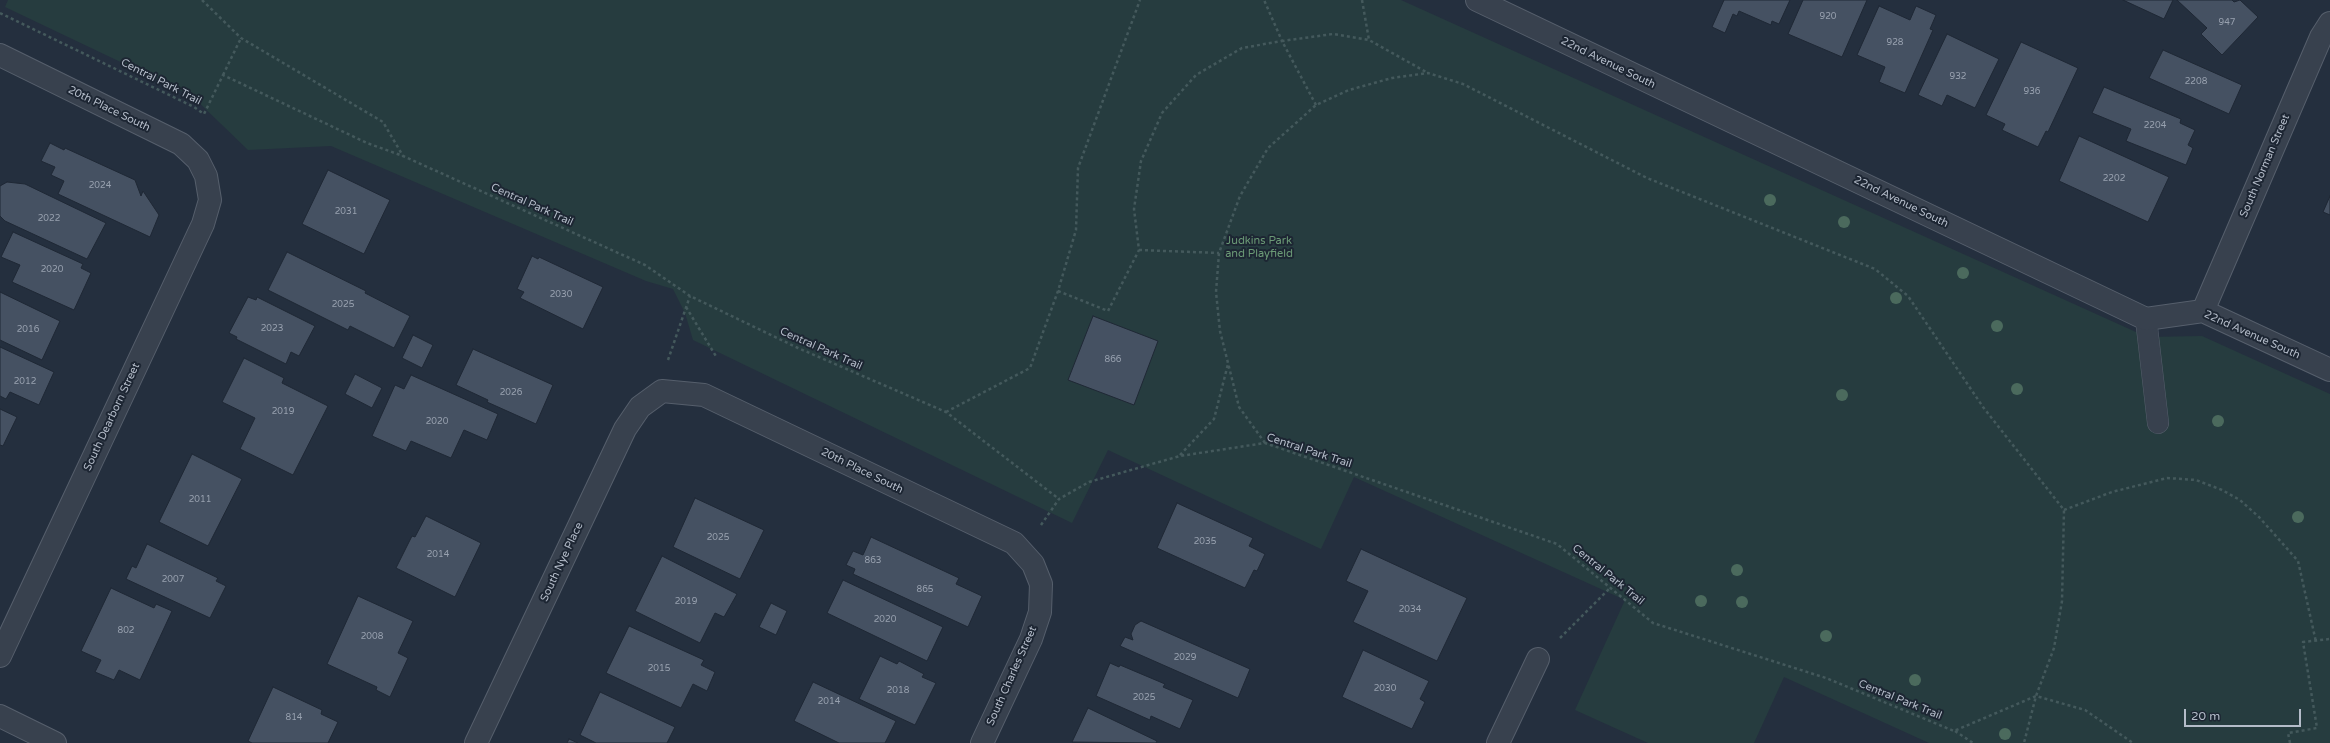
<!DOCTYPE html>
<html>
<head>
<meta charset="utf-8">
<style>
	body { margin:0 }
	#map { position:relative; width:2330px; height:743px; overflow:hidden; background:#242f3e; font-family:"Varela Round",sans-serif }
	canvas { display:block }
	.scale { position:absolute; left:2184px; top:709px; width:117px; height:18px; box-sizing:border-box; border:2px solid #b4bcc9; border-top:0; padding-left:5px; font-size:12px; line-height:14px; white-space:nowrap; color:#b4bcc9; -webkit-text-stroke:3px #1d2633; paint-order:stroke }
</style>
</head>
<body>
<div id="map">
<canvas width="2330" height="743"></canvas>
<div class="scale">20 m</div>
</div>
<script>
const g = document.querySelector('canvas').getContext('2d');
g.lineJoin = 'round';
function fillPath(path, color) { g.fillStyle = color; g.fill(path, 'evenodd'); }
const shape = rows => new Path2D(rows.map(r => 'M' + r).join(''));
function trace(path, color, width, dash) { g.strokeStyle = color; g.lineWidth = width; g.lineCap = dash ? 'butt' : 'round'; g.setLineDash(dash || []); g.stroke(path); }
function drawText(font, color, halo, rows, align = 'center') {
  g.font = font + ' "Varela Round",sans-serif'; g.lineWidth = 4; g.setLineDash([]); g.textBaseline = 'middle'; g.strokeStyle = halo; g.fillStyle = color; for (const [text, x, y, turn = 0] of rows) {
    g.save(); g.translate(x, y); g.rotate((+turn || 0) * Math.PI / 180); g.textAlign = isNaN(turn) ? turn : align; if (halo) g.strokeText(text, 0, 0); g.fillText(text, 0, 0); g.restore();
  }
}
fillPath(shape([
	[8,0,1401,0,2147,337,2202,336,2330,394,2330,743,1929,743,1784,677,1754,743,1648,743,1575,710,1625,600,1354,477,1321,549,1108,450,1072,523,693,340,685,313,673,289,646,281,331,146,248,150,192,96,5,7]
]), '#263c3f');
const building = shape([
	[1724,0,1790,0,1779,24,1772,21,1771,25,1739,11,1737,16,1733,14,1725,33,1712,27,1724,0],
	[1803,0,1867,0,1842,57,1788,34,1803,0],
	[2123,0,2173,0,2164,19,2123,0],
	[2177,0,2232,0,2234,2,2240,0,2258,17,2222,55,2201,34,2207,28,2177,0],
	[1879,6,1910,20,1916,6,1936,15,1930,29,1933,30,1905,93,1879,82,1885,67,1857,55,1879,6],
	[1947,34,1999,59,1975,108,1947,95,1942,106,1918,95,1947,34],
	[2021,42,2078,68,2048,132,2046,131,2038,147,2002,130,2005,124,1986,115,2021,42],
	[2163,50,2242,85,2229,114,2149,78,2163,50],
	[2104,87,2181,119,2180,123,2195,130,2188,145,2193,148,2186,165,2126,141,2131,129,2092,113,2104,87],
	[2079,136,2169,177,2148,222,2059,181,2079,136],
	[50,143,64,150,65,148,135,180,141,196,143,191,159,215,150,237,58,194,64,181,51,175,55,167,41,161,50,143],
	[328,170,390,200,364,254,302,224,328,170],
	[7,182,25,184,106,223,87,259,5,221,0,216,0,186,7,182],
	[2330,196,2330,215,2323,212,2330,196],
	[13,232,83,264,81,268,91,273,74,310,12,282,20,265,1,257,13,232],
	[287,252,366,291,365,293,410,316,394,348,350,326,348,330,268,290,287,252],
	[532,256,538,259,539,257,603,287,583,329,520,298,524,292,517,289,532,256],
	[0,292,60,321,42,360,0,340,0,292],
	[248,297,256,300,257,297,315,326,299,356,291,352,286,364,236,339,237,337,229,333,248,297],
	[1093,316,1158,341,1134,405,1068,380,1093,316],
	[413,335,433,345,422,368,402,358,413,335],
	[0,347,54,372,39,405,10,392,6,399,0,396,0,347],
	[473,349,553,385,536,424,487,402,488,400,456,385,473,349],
	[244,358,284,378,282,383,328,406,293,475,240,449,255,418,222,402,244,358],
	[355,374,382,388,372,408,345,394,355,374],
	[411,375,498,414,487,440,464,430,451,458,411,441,406,451,372,436,395,385,404,389,411,375],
	[0,409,17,417,3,446,0,445,0,409],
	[192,454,242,479,208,546,159,522,192,454],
	[695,498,764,530,740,579,673,547,695,498],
	[1177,503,1253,538,1249,546,1265,554,1257,571,1254,570,1245,588,1157,548,1177,503],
	[426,516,481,543,455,597,396,568,412,536,415,537,426,516],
	[871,537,959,578,956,584,982,596,968,627,853,574,855,569,846,565,853,551,863,555,871,537],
	[147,544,218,578,216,581,226,586,210,618,126,579,132,566,136,568,147,544],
	[1361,549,1467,598,1437,661,1353,622,1368,591,1346,581,1361,549],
	[662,556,737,594,724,617,715,613,700,643,635,611,662,556],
	[843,580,943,627,927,661,827,613,843,580],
	[111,588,154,608,156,604,172,611,140,680,119,670,114,680,95,672,101,660,81,651,111,588],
	[358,596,413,621,398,653,408,658,390,697,376,690,377,687,327,664,358,596],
	[771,603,787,611,776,635,759,627,771,603],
	[1141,621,1250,669,1238,698,1120,646,1125,637,1133,640,1131,634,1135,625,1141,621],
	[629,626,704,660,701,665,715,672,707,691,693,684,681,708,606,673,629,626],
	[1363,650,1429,681,1420,699,1425,702,1412,729,1342,697,1363,650],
	[880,656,897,664,899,661,924,674,922,677,936,683,915,725,859,699,880,656],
	[1110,663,1119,667,1120,665,1165,684,1163,687,1193,700,1180,729,1151,716,1150,720,1096,696,1110,663],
	[813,682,896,721,885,743,839,743,794,721,813,682],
	[273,687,322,710,321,714,338,722,328,743,252,743,248,741,273,687],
	[600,692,675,727,667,743,596,743,580,735,600,692],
	[1088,708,1157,741,1156,743,1072,742,1088,708],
	[569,739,578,743,567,743,569,739]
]);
fillPath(building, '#455162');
trace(building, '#1f2835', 1);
const service = shape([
	[2146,319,2158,423]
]);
const minor = shape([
	[1477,0,2146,319,2203,311,2330,370],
	[0,55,181,144,198,160,206,176,210,200,203,224,0,656],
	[2203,311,2321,37,2330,23],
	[476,743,625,429,640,407,662,391,704,395,1014,543,1033,564,1041,584,1040,612,1031,639,982,743],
	[1498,743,1538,659]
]);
const tertiary = shape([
	[0,716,55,743]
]);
trace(service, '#565f6c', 22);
trace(minor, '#565f6c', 24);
trace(tertiary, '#565f6c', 24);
trace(shape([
	[202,0,241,38,383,122,403,156],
	[1362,0,1369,40],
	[0,13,194,107,204,114,223,75,367,143,403,156,645,265,690,296,798,348,946,412,1059,499],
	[223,75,241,38],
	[1316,105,1282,41,1333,34,1369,40,1428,73],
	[1139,250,1219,253],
	[1058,291,1108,311,1139,250,1134,209,1141,161,1162,113,1196,75,1242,48,1282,41,1264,0],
	[686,307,717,358],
	[668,360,690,296],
	[946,412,1030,368,1058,291,1076,230,1078,168,1140,0],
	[1265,443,1239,407,1220,331,1216,292,1219,253,1240,196,1268,148,1316,105,1349,90,1392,78,1428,73,1463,84,1647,178,1875,269,1908,296,1983,407,2064,510,2062,601,2054,648,2036,696,2024,743],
	[1180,455,1214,419,1228,364],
	[2064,510,2112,492,2167,478,2196,480,2222,490,2240,500,2259,517,2298,561,2316,642],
	[1041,525,1059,499,1089,482,1180,456,1265,443,1557,544,1653,623,1826,678,1954,731,2036,696,2085,710,2133,743],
	[1560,638,1610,588],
	[1955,731,1973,743],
	[2290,743,2288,733,2317,728,2303,642,2330,639]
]), '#44595c', 2.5, [3, 3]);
trace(service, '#38414e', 21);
trace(minor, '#38414e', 22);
trace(tertiary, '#38414e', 22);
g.fillStyle = '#4b6a5d';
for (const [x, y] of [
	[1770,200],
	[1844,222],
	[1963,273],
	[1896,298],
	[1997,326],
	[2017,389],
	[1842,395],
	[2218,421],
	[2298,517],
	[1737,570],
	[1701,601],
	[1742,602],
	[1826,636],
	[1915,680],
	[2005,734]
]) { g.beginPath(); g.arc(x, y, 6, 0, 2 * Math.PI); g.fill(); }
drawText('9px', '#98a1af', null, [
	["920",1828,17],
	["947",2227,23],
	["928",1895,43],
	["932",1958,77],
	["2208",2196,82],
	["936",2032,92],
	["2204",2155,126],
	["2202",2114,179],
	["2024",100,186],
	["2031",346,212],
	["2022",49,219],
	["2020",52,270],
	["2030",561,295],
	["2025",343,305],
	["2023",272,329],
	["2016",28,330],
	["866",1113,360],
	["2012",25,382],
	["2026",511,393],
	["2019",283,412],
	["2020",437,422],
	["2011",200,500],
	["2025",718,538],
	["2035",1205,542],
	["2014",438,555],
	["863",873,561],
	["2007",173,580],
	["865",925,590],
	["2019",686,602],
	["2034",1410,610],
	["2020",885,620],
	["802",126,631],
	["2008",372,637],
	["2029",1185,658],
	["2015",659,669],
	["2030",1385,689],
	["2018",898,691],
	["2025",1144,698],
	["2014",829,702],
	["814",294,718]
]);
drawText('11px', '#b4bcc9', '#1d2633', [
	["22nd Avenue South",1608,63,26],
	["Central Park Trail",161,82,27],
	["20th Place South",109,109,26],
	["South Norman Street",2265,166,-67],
	["22nd Avenue South",1901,202,26],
	["Central Park Trail",532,205,24],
	["22nd Avenue South",2252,335,24],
	["Central Park Trail",821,349,24],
	["South Dearborn Street",112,417,-65],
	["Central Park Trail",1309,451,18],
	["20th Place South",862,471,26],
	["South Nye Place",562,562,-65],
	["Central Park Trail",1608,575,39],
	["South Charles Street",1012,676,-66],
	["Central Park Trail",1900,700,22]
]);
drawText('11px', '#6b9a76', '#1d2633', [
	["Judkins Park",1259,241],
	["and Playfield",1259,254]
]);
</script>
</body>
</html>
